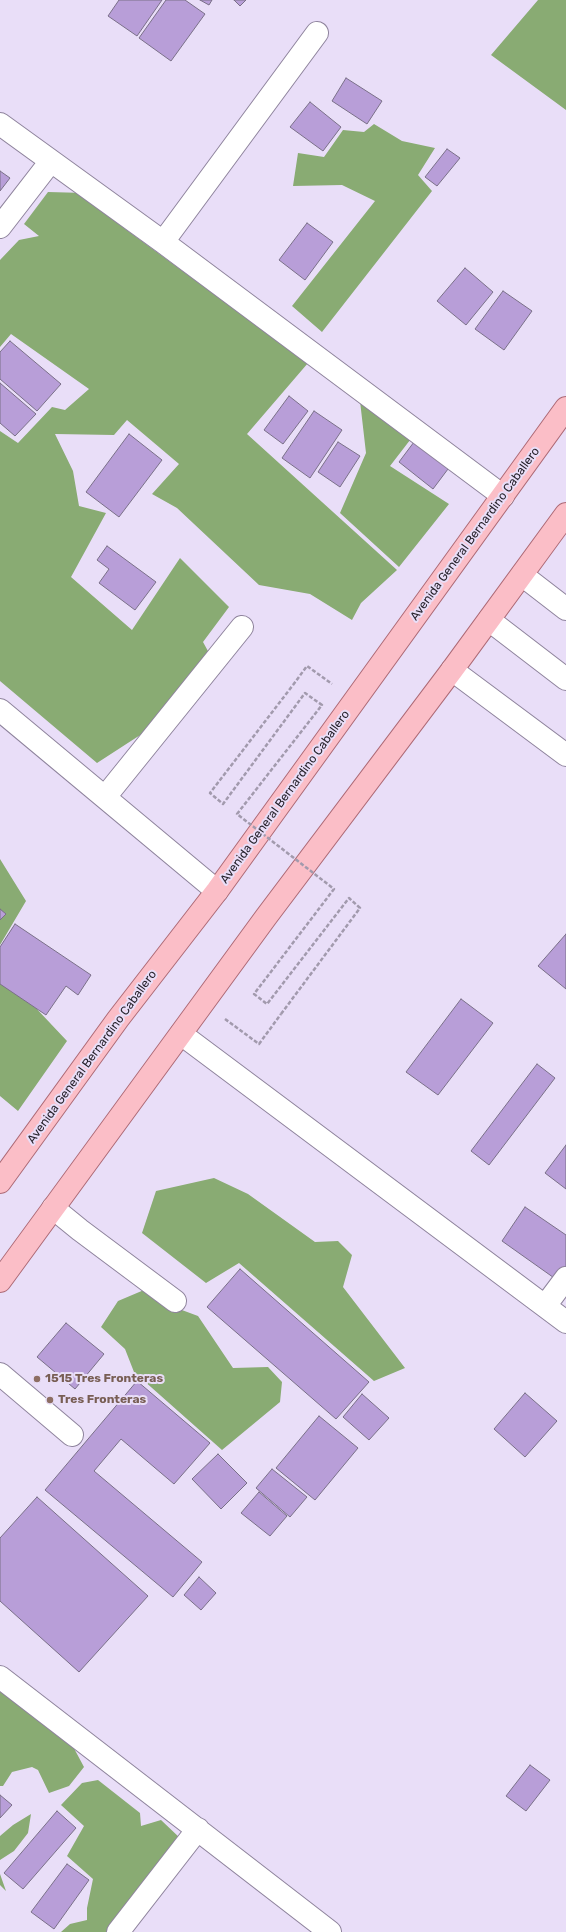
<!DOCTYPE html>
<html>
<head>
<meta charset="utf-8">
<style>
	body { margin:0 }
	canvas { display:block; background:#e9def8 }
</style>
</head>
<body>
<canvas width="566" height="1932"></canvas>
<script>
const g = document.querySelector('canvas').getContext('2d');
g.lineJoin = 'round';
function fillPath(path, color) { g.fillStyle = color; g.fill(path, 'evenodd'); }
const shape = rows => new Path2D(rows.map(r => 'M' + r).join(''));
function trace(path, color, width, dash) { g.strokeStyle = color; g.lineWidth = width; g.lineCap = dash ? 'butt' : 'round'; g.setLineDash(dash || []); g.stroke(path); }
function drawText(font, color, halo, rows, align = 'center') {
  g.font = font + ' Rubik,sans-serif'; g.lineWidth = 4; g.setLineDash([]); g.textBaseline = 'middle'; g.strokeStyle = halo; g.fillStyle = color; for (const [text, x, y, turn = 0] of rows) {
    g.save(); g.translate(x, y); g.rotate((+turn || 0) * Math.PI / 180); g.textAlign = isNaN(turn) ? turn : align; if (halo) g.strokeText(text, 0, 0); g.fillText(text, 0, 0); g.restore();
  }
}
fillPath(shape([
	[538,0,566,0,566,110,491,55],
	[374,124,402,141,435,148,418,175,432,191,322,332,292,306,375,201,342,185,293,186,298,153,324,157,343,130,364,132],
	[48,192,85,193,127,223,124,228,308,363,247,434,397,570,361,603,352,620,310,594,259,585,177,508,152,494,179,464,127,420,114,435,55,434,73,471,79,506,106,513,71,577,132,630,180,558,229,607,203,642,220,673,168,717,97,763,0,681,0,431,18,443,52,407,65,410,89,389,11,334,0,347,0,260,19,240,39,236,24,224],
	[360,401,417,431,390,466,449,504,399,567,340,513,366,453],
	[0,859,26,901,0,945],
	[0,970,67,1041,18,1111,0,1096],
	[214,1178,248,1194,315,1242,338,1241,352,1255,343,1287,405,1368,374,1381,239,1263,206,1283,142,1233,156,1191],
	[144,1290,163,1303,198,1316,233,1368,268,1367,282,1382,280,1402,222,1450,134,1372,125,1349,101,1327,118,1301],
	[0,1687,69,1739,84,1767,69,1786,49,1793,38,1770,32,1767,12,1772,3,1786,0,1786],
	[98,1780,140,1813,141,1826,161,1820,181,1839,127,1932,61,1932,70,1924,87,1920,87,1908,93,1879,67,1856,84,1826,61,1805,82,1783],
	[31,1814,28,1833,14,1851,0,1860,0,1874,6,1891,0,1885,0,1836,13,1825]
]), '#89ab73');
const building = shape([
	[119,0,162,0,137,36,108,16,119,0],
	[166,0,185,0,205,14,171,61,139,38,166,0],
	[200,0,212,0,209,5,200,0],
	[234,0,246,0,240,6,234,0],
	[346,78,382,101,367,124,332,101,346,78],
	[310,102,341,127,323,151,290,127,310,102],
	[447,149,460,158,437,186,425,177,447,149],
	[0,171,10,178,0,191,0,171],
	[307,223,333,242,305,280,279,260,307,223],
	[465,268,493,292,466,325,437,301,465,268],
	[503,291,532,311,504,350,475,329,503,291],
	[10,341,61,384,37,411,0,379,0,352,10,341],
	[0,383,36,414,15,436,0,423,0,383],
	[289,396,308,411,283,444,264,430,289,396],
	[314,411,342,430,310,478,282,458,314,411],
	[129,434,162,460,119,517,86,492,129,434],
	[417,438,451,465,433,489,399,462,417,438],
	[338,442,360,456,340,487,318,472,338,442],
	[107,546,156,582,135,610,99,583,109,569,97,560,107,546],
	[0,909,6,914,0,920,0,909],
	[15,924,91,975,78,995,66,986,46,1015,0,984,0,947,15,924],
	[566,934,566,989,538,966,566,934],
	[461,999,493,1023,438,1095,406,1072,461,999],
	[537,1064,555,1078,489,1165,471,1151,537,1064],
	[566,1145,566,1189,545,1173,566,1145],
	[525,1207,566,1235,566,1266,557,1280,502,1241,525,1207],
	[240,1269,369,1382,336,1419,207,1307,240,1269],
	[66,1323,104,1354,75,1389,37,1357,66,1323],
	[137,1381,210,1443,174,1484,121,1439,94,1471,202,1562,173,1597,45,1490,137,1381],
	[525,1393,557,1421,525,1457,494,1429,525,1393],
	[362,1394,389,1418,369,1440,343,1417,362,1394],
	[319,1416,358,1448,315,1500,276,1468,319,1416],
	[218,1454,247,1483,221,1509,192,1479,218,1454],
	[272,1469,307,1497,290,1517,256,1488,272,1469],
	[259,1492,287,1516,270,1536,241,1513,259,1492],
	[37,1497,148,1596,79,1672,0,1601,0,1538,37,1497],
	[199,1577,216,1593,201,1610,184,1595,199,1577],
	[530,1765,550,1780,526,1811,506,1796,530,1765],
	[0,1795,12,1805,0,1818,0,1795],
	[57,1811,76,1828,23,1889,4,1873,57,1811],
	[67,1864,89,1880,54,1929,31,1912,67,1864]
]);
fillPath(building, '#b89ed8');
trace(building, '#7a7088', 1);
const minor = shape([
	[0,124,163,242,503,496],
	[0,227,51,161],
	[163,242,317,33],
	[522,575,566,609],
	[489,620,566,679],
	[452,670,566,755],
	[0,710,217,891],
	[105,797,242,627],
	[181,1034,566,1322],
	[53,1208,80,1230,175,1301],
	[545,1306,566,1278],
	[0,1374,72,1435],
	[0,1677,330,1932],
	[118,1932,198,1829]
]);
const major = shape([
	[0,1182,118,1019,217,891,566,408],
	[0,1281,266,917,452,670,566,514]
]);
trace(minor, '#8f849d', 24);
trace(major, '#ad6a76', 24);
trace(shape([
	[293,685,307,666,332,684],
	[225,1019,259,1044,281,1014]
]), '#a29aad', 2.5, [4, 2]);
trace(minor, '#fff', 22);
trace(major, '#fbbec7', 22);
trace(shape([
	[281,1014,360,908,349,898,267,1004,254,994,334,889,237,814,322,705,305,693,223,804,210,793,293,685]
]), '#a29aad', 2.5, [4, 2]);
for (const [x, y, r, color] of [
	[37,1379,4,"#8d6e63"],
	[50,1400,4,"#8d6e63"]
]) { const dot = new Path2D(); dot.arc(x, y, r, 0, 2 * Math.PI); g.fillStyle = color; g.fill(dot); trace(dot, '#e9def8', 1.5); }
drawText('12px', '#221e27', '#e9def8', [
	["Avenida General Bernardino Caballero",475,534,-54],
	["Avenida General Bernardino Caballero",285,797,-54],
	["Avenida General Bernardino Caballero",92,1057,-54]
]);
drawText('bold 12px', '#785e54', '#e9def8', [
	["1515 Tres Fronteras",45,1379],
	["Tres Fronteras",58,1400]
], 'left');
</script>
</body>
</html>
